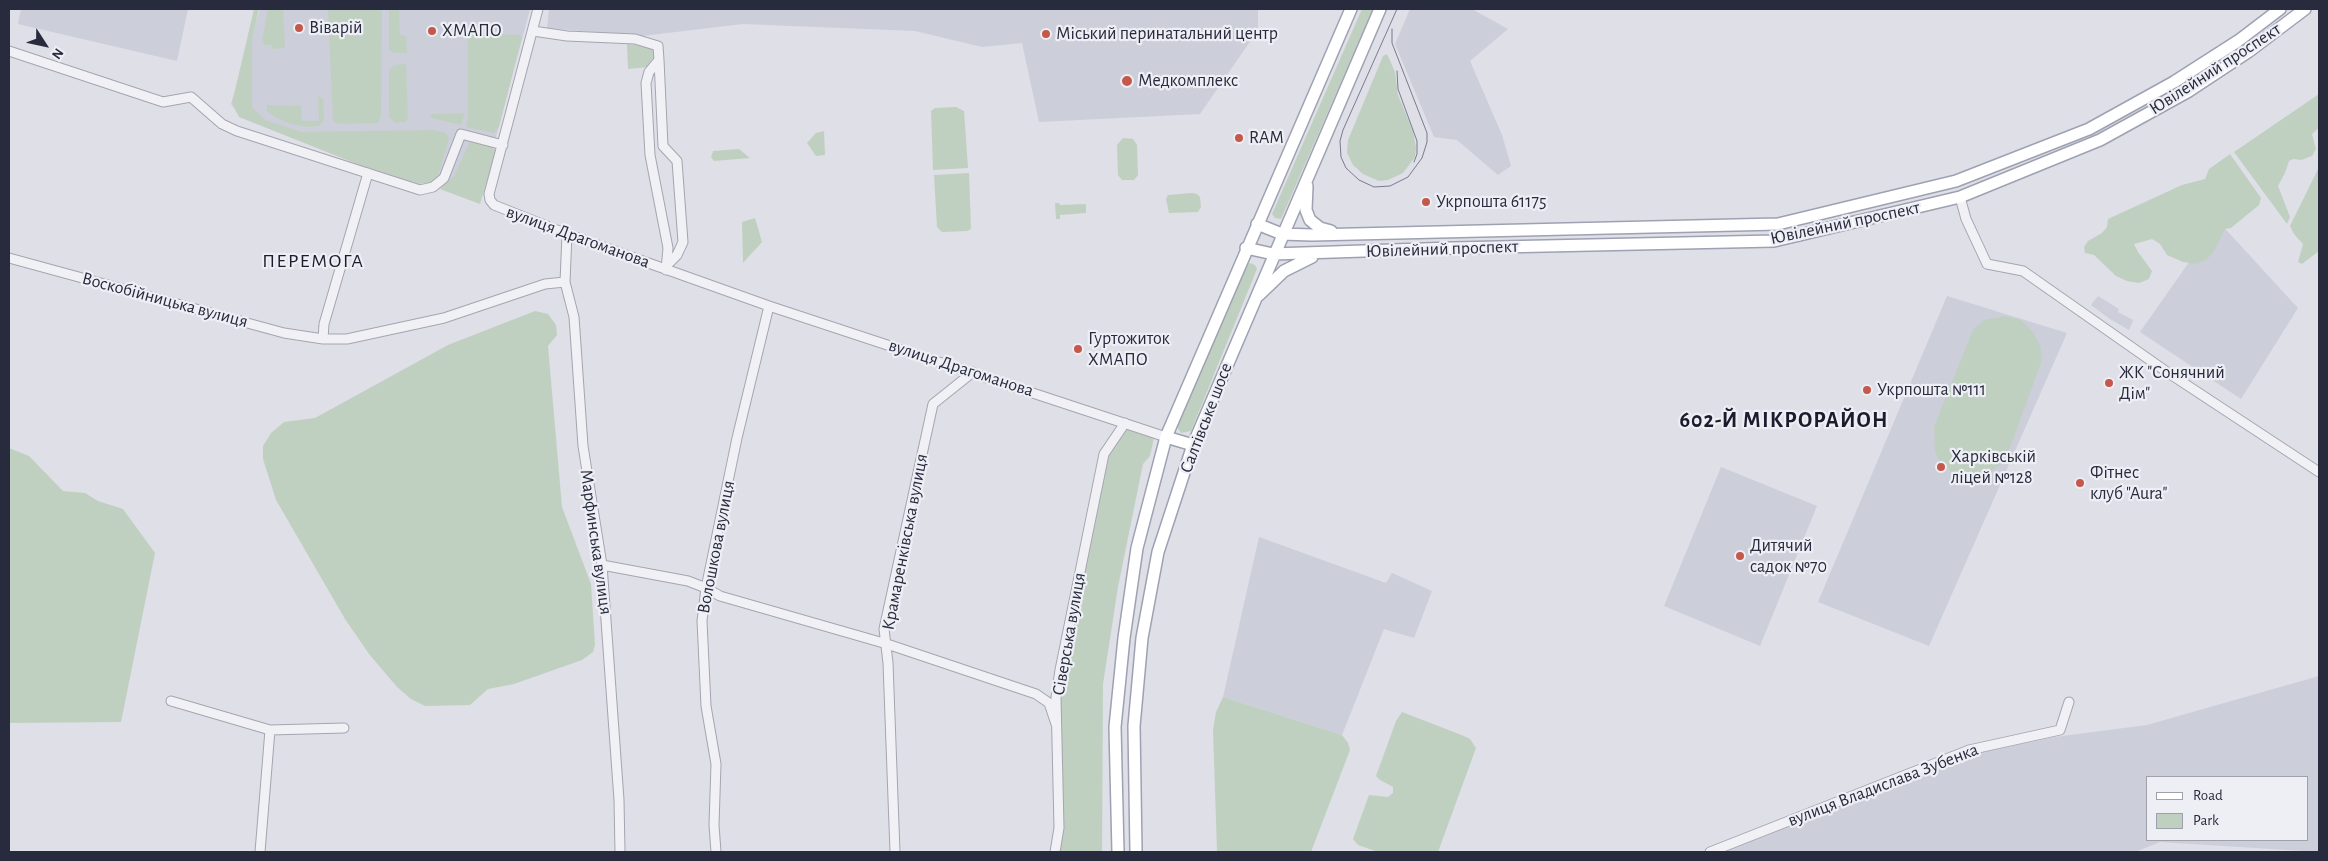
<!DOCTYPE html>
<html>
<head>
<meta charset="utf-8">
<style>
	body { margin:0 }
	#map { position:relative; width:2328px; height:861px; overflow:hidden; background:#dedfe7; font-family:"Alegreya Sans",sans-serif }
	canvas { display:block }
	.frame { position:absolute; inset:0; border:10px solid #282a3d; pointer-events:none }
	.legend { position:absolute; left:2146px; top:776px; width:162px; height:65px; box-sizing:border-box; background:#edeff5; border:1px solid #9ea0ab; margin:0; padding:6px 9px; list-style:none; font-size:15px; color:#282a3d }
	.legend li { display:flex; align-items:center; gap:10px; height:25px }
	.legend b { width:25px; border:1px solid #9ea0ab }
	.north { position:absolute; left:20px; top:20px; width:50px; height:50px; -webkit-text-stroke:4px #edeff5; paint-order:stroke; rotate:125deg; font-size:14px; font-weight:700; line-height:20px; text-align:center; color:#282a3d }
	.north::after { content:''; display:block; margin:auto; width:18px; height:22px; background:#282a3d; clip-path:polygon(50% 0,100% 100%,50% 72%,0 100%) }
</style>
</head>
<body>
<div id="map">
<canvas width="2328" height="861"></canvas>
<div class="frame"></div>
<ul class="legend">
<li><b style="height:6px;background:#fff"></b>Road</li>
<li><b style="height:14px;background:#c0d0c0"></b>Park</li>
</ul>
<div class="north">N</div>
</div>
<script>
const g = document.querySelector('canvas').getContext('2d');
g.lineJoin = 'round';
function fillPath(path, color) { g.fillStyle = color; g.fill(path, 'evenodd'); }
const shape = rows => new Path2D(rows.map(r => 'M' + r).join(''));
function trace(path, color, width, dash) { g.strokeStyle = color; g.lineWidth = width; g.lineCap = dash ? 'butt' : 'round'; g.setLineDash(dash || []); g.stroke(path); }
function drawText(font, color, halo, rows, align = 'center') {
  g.font = font + ' "Alegreya Sans",sans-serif'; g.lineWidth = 4.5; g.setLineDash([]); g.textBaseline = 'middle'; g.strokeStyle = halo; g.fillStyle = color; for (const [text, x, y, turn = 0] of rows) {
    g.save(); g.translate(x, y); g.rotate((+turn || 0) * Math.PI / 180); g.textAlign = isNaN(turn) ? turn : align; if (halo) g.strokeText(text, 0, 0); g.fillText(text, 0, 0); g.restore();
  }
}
fillPath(shape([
	[21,9,188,9,177,61,18,24],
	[260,9,530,9,479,201,240,116,231,104],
	[549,9,1258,9,1258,30,1200,114,1039,122,1022,43,982,47,915,31,743,24,642,36,547,28],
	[1410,9,1472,9,1508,29,1470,61,1502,135,1511,166,1498,175,1457,140,1434,137,1395,44],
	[2218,221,2298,308,2241,399,2140,332],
	[1947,296,2067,333,1929,646,1818,602],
	[2098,296,2119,309,2118,312,2133,320,2129,330,2110,319,2091,305],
	[1721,467,1817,506,1760,646,1664,606],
	[1259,537,1386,583,1392,573,1432,591,1414,638,1384,629,1342,735,1223,697],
	[2319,676,2319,852,2160,842,2135,852,1721,852,1964,756,2055,737,2147,725],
	[2147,777,2307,777,2307,840,2147,840]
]), '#ccced9');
fillPath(shape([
	[254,9,259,9,252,39,252,107,265,120,302,132,433,130,446,133,449,139,436,182,419,184,362,166,239,117,232,103],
	[268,9,283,9,285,48,272,49,272,45,265,45,262,42],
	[328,9,382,9,381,116,378,123,339,124,333,121],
	[389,9,399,9,400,35,406,36,407,53,394,53,389,50],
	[1362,9,1373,9,1281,219,1275,218,1272,214],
	[468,33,519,35,522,37,499,127,494,133,466,127,468,118],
	[627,44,654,47,657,57,649,67,628,69],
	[1387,54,1395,72,1398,95,1413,131,1416,148,1415,157,1403,173,1388,180,1379,181,1363,174,1353,165,1347,153,1348,140,1383,56],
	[406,64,408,118,405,122,396,123,389,117,389,70,395,65],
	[2319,94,2319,128,2312,134,2316,149,2312,156,2301,160,2293,159,2289,161,2285,173,2278,186,2290,217,2287,224,2234,152],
	[318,96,323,99,324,120,319,126,308,127,288,123,275,117,267,111,267,105,301,106,302,121,319,121],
	[956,107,964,111,968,168,933,170,931,111,935,108],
	[465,113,461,125,432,118,430,116,432,114],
	[824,131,825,155,816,156,807,143,816,133],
	[1123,138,1133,139,1137,145,1138,175,1134,180,1122,180,1118,175,1117,145],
	[470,142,492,147,496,151,480,204,440,189,454,176],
	[739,149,750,158,714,161,711,157,713,151],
	[2230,154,2261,198,2259,205,2231,228,2225,229,2214,251,2206,260,2196,264,2183,262,2167,255,2160,244,2152,239,2134,244,2138,252,2152,271,2149,279,2139,283,2127,281,2116,276,2094,255,2085,253,2084,247,2088,241,2102,233,2107,227,2108,219,2182,185,2205,179,2209,169],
	[2319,167,2319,251,2302,264,2298,262,2303,244,2294,234,2290,226],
	[969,173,971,229,967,231,942,232,937,227,934,175],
	[1192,193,1197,194,1200,197,1201,207,1198,212,1169,213,1166,199,1168,195],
	[1055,203,1059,203,1060,205,1086,204,1086,213,1060,215,1060,219,1056,219],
	[755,218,762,242,743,263,742,222],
	[1250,263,1255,265,1257,269,1191,431,1181,433,1177,427,1246,265],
	[535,311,548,314,556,325,557,335,548,346,562,507,591,584,595,645,593,652,582,660,514,684,488,689,470,705,425,706,411,699,397,687,369,654,345,619,276,500,263,459,263,446,271,433,284,422,315,418,448,345],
	[2005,316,2021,320,2032,331,2040,345,2042,360,2005,461,1983,478,1967,479,1955,474,1942,466,1935,451,1934,427,1973,330,1984,320],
	[1125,423,1155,433,1150,456,1143,464,1118,587,1103,684,1102,852,1055,852,1056,697,1104,454],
	[9,448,29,456,63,491,85,493,98,501,123,509,155,553,121,722,9,723],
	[1223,697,1342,735,1348,743,1350,750,1311,852,1217,852,1213,730,1216,712],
	[1402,712,1464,736,1470,739,1476,748,1438,852,1378,852,1358,845,1353,839,1369,795,1388,797,1393,793,1393,787,1380,780,1376,776,1396,721]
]), '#c0d0c0');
const minor = shape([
	[538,9,489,194,490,200,494,205,567,234,769,306,1166,437],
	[533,31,567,36,635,39,658,46,659,60,649,72,646,83,650,155,668,248,666,270],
	[9,51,163,102,191,97,222,124,237,131,420,190,433,187,444,178,461,134,503,145],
	[659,60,663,146,677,161,683,242,677,255,667,265],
	[1960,197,1966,219,1987,264,2023,271,2167,372,2319,472],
	[567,234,565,282,574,317,583,446,602,565,619,800,620,852],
	[9,258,284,333,323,339,347,339,444,318,545,284,565,282],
	[323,339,324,324,368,173],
	[602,565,688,581,706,588,720,596,887,644,1036,694,1049,703,1056,724],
	[171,701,270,730],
	[260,852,270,730,344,728],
	[716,852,714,825,716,764,706,706,702,621,706,588,737,438,769,306],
	[895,852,888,663,884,629,933,404,973,372],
	[1055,852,1059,828,1056,697,1060,670,1104,454,1125,423],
	[1710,852,1969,750,2060,730,2069,702]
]);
const major = shape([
	[1307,186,1306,210,1310,220,1320,228,1331,231],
	[1257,224,1282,234,1312,235,1778,224,1956,181,2089,129,2174,82,2238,41,2280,9],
	[1246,248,1273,254,1454,248,1774,241,1960,197,2100,140,2189,91,2248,52,2305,9],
	[1259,295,1284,271,1312,257],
	[1166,437,1193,445],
	[1118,852,1115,727,1124,638,1137,548,1166,437,1351,9],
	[1136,852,1134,726,1142,638,1158,552,1193,445,1380,9]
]);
trace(minor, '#a4a5b1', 11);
trace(major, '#9ea1b2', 14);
trace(minor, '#f1f1f5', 9);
trace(major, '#fff', 11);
trace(shape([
	[1392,29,1392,43,1427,133,1427,142,1422,158,1408,177,1390,186,1374,187,1359,180,1346,168,1341,157,1340,141,1343,130,1397,9],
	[1397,71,1398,89,1417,141,1417,154,1414,162]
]), '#797b8f', 1);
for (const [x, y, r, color] of [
	[299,28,5,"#c5584a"],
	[432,31,5,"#c5584a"],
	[1046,34,5,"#c5584a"],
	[1127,81,6,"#c5584a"],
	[1239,138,5,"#c5584a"],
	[1426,202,5,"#c5584a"],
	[1078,349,5,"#c5584a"],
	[2109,383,5,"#c5584a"],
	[1867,390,5,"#c5584a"],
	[1941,467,5,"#c5584a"],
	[2080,483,5,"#c5584a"],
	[1740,556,5,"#c5584a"]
]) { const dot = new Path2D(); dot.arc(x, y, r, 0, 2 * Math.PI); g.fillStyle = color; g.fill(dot); trace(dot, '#edeff5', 2); }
drawText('18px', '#282a3d', '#edeff5', [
	["Віварій",309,28],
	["ХМАПО",442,31],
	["Міський перинатальний центр",1056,34],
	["Медкомплекс",1138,81],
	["RAM",1249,138],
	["Укрпошта 61175",1436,202],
	["Гуртожиток",1088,339],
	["ХМАПО",1088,360],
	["ЖК \"Сонячний",2119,373],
	["Дім\"",2119,394],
	["Укрпошта №111",1877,390],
	["Харківській",1951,457],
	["ліцей №128",1951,478],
	["Фітнес",2090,473],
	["клуб \"Aura\"",2090,494],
	["Дитячий",1750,546],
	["садок №70",1750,567]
], 'left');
drawText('18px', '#282a3d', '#edeff5', [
	["Ювілейний проспект",2215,69,-33],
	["Ювілейний проспект",1845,223,-12],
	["вулиця Драгоманова",578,237,20],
	["Ювілейний проспект",1442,249,-2],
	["Воскобійницька вулиця",165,300,15],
	["вулиця Драгоманова",961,368,18],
	["Салтівське шосе",1206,418,-69],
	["Марфинська вулиця",596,542,82],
	["Крамаренківська вулиця",905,542,-79],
	["Волошкова вулиця",716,547,-79],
	["Сіверська вулиця",1069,634,-80],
	["вулиця Владислава Зубенка",1883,785,-21]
]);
g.letterSpacing = '1px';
drawText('20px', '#1b1c2d', '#edeff5', [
	["ПЕРЕМОГА",313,261]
]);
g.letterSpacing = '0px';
g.letterSpacing = '1px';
drawText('bold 22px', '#1b1c2d', '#edeff5', [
	["602-Й МІКРОРАЙОН",1784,420]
]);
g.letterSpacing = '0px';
</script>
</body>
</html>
